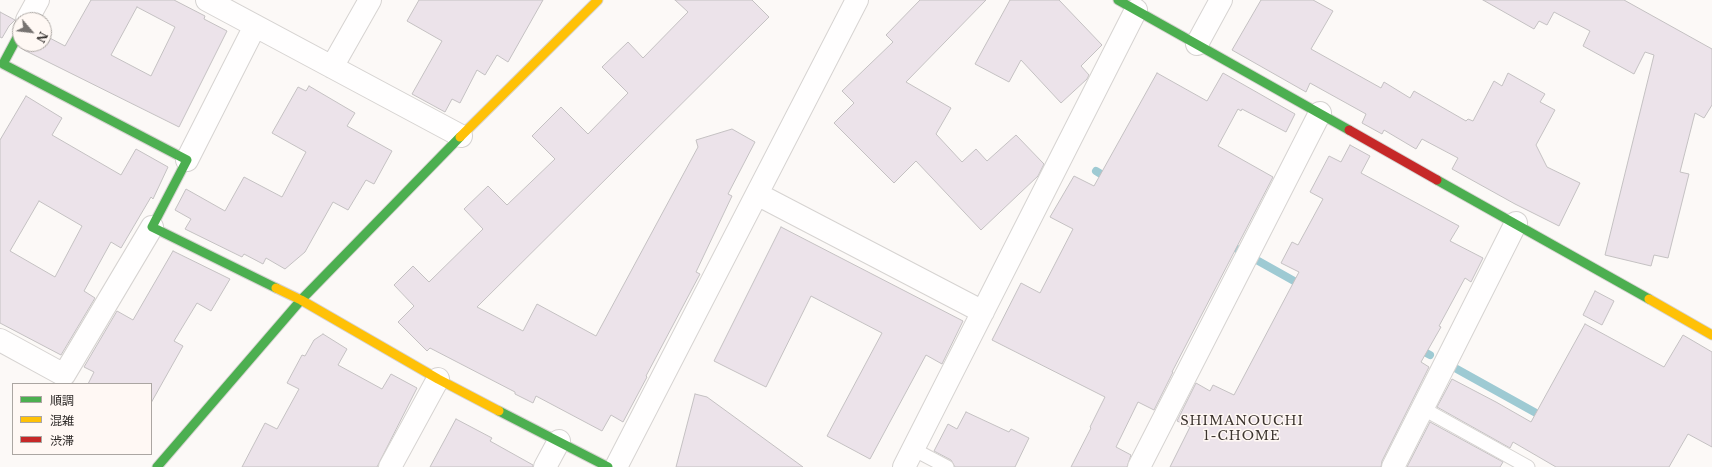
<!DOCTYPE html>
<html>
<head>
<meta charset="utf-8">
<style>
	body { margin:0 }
	#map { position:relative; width:1712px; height:467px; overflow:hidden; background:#fcf9f7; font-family:"Libre Baskerville","Noto Sans JP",serif }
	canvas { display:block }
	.legend { position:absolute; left:12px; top:383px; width:140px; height:72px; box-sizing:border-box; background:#fff8f4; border:1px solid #aba6a2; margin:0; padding:5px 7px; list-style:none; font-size:12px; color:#2e2a28 }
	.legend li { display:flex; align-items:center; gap:8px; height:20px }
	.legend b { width:20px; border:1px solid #aba6a2 }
	.north { position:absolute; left:12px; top:12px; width:40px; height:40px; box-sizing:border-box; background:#fff8f4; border:1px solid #aba6a2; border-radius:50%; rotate:118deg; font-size:11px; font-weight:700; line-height:16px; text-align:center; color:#2e2a28 }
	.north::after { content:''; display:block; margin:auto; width:14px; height:18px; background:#767270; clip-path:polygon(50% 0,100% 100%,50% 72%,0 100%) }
</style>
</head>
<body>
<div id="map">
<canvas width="1712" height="467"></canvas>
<ul class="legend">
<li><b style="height:5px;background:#4caf50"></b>順調</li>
<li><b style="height:5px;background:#ffc107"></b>混雑</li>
<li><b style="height:5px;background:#c62828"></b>渋滞</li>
</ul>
<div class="north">N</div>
</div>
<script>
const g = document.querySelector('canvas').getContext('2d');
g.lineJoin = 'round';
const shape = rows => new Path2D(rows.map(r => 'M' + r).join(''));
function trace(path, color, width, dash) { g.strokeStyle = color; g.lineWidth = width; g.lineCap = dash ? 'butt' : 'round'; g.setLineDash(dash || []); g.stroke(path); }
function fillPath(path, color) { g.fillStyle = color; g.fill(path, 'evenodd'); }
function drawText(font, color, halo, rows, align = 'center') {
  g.font = font + ' "Libre Baskerville",serif'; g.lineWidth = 3; g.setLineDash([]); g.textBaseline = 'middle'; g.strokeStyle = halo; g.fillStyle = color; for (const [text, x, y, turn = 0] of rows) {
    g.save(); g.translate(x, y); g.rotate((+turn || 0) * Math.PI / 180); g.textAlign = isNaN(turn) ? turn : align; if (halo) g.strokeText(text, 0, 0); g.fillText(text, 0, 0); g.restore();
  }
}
trace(shape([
	[1096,171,1109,179],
	[1228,244,1303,286],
	[1417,348,1430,355],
	[1455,368,1545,418]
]), '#9ecad3', 8);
const building = shape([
	[91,0,174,0,205,16,204,19,227,31,179,127,24,50,28,44,44,44,44,35,65,46,91,0],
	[137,7,175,27,151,76,111,55,137,7],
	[419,0,543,0,508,62,497,55,485,75,477,70,460,103,452,99,445,112,412,94,442,41,407,21,419,0],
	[675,0,752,0,769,17,477,307,523,331,537,304,596,336,698,147,696,140,732,129,755,142,728,194,732,196,696,272,700,274,646,376,647,377,623,422,611,415,602,431,536,396,533,403,515,394,515,392,430,348,427,351,398,322,414,306,394,285,413,266,429,282,483,229,464,209,488,186,507,205,555,159,532,136,561,107,588,134,628,93,602,67,628,42,643,58,688,12,675,0],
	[920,0,986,0,906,82,951,108,936,134,962,162,976,149,987,161,1016,135,1044,164,1038,176,981,230,916,161,894,183,834,123,854,103,842,91,893,42,886,35,920,0],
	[1010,0,1059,0,1102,45,1081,66,1089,75,1087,79,1061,103,1021,60,1009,82,975,64,1010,0],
	[1261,0,1313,0,1333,11,1311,49,1381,88,1384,82,1410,98,1414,91,1466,121,1468,119,1473,121,1494,81,1502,86,1508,73,1545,94,1540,102,1555,110,1536,145,1547,167,1580,183,1559,226,1515,204,1452,169,1458,158,1422,139,1416,149,1384,130,1382,134,1362,123,1366,114,1310,83,1306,92,1232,50,1261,0],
	[1483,0,1624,0,1712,49,1712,105,1704,118,1695,113,1680,172,1689,174,1668,258,1654,255,1651,266,1605,255,1654,55,1645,52,1634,74,1583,46,1590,31,1554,12,1547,25,1539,21,1534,29,1483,0],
	[0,12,15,20,9,26,2,38,0,37,0,12],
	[1157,73,1207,101,1223,73,1295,114,1286,132,1242,109,1241,111,1238,109,1218,146,1273,177,1172,372,1173,372,1154,410,1138,402,1116,447,1131,455,1127,467,1071,467,1091,428,1090,427,1105,397,992,340,1021,283,1040,293,1073,229,1050,217,1074,176,1094,186,1157,73],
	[309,86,355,113,347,126,392,151,374,184,366,180,348,210,333,202,305,252,285,269,266,258,263,264,244,254,242,257,185,229,191,219,175,210,186,189,225,211,244,177,282,197,306,152,272,133,298,87,306,91,309,86],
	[26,96,62,118,52,135,121,175,136,149,168,167,153,199,151,197,121,248,111,242,84,291,95,298,61,355,0,323,0,140,26,96],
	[39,201,82,226,55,277,10,251,39,201],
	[1350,145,1370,156,1361,173,1459,226,1450,241,1483,258,1471,282,1465,278,1439,326,1441,327,1421,362,1429,367,1382,461,1381,467,1170,467,1190,427,1177,421,1196,383,1210,391,1213,385,1234,395,1299,272,1281,263,1292,242,1298,245,1323,199,1310,192,1329,156,1341,162,1350,145],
	[781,227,963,321,942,364,926,355,870,459,827,436,882,333,811,296,766,387,714,361,781,227],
	[173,251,230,279,211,311,197,303,174,341,183,346,151,403,151,384,88,384,94,372,84,367,117,311,133,320,173,251],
	[1595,291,1614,301,1602,325,1583,315,1595,291],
	[1585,324,1664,367,1683,335,1712,352,1712,447,1688,434,1669,467,1556,467,1513,442,1510,448,1437,407,1452,379,1496,402,1531,422,1585,324],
	[323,334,347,349,338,365,382,389,391,374,417,388,377,467,242,467,265,423,277,429,299,389,287,383,302,355,305,356,314,340,323,334],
	[695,394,707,397,803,467,676,467,695,394],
	[966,412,1009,432,1011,429,1029,438,1015,467,955,467,951,460,934,451,948,424,957,429,966,412],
	[456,419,492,438,490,441,533,465,533,467,430,467,456,419],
	[1430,422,1503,462,1500,467,1407,467,1430,422]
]);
fillPath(building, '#ece3ea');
trace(building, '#c4c1c2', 1);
const lane = shape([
	[1422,408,1528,467],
	[913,449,947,467]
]);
const street = shape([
	[207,0,461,136],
	[27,20,38,0],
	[1197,44,1221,0],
	[332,67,370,0],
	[187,160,255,26],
	[757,194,983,312],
	[0,340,64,375,152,227],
	[390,467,438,379],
	[545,467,559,441],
	[616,467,857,0],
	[904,467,1136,10],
	[1139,467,1320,113],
	[1393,467,1516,223]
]);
const fast = shape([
	[1118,0,1349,130],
	[20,32,3,64,187,160,152,227,276,288],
	[1437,180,1649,299],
	[499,411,608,467],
	[157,467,301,300,460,137]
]);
const slow = shape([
	[460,137,598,0],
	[276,288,301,300,438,379,499,411],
	[1649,299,1712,335]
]);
const jam = shape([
	[1349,130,1437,180]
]);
trace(lane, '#d6d3d1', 15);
trace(street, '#d6d3d1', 24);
trace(fast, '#d6d3d1', 11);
trace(slow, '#d6d3d1', 11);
trace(jam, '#d6d3d1', 11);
trace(lane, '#fffefe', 13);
trace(street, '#fffefe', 22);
trace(fast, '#4caf50', 9);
trace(slow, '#ffc107', 9);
trace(jam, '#c62828', 9);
g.letterSpacing = '1px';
drawText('13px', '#3b332e', '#fff8f4', [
	["SHIMANOUCHI",1242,421],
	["1-CHOME",1242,436]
]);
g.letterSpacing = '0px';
</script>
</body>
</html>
